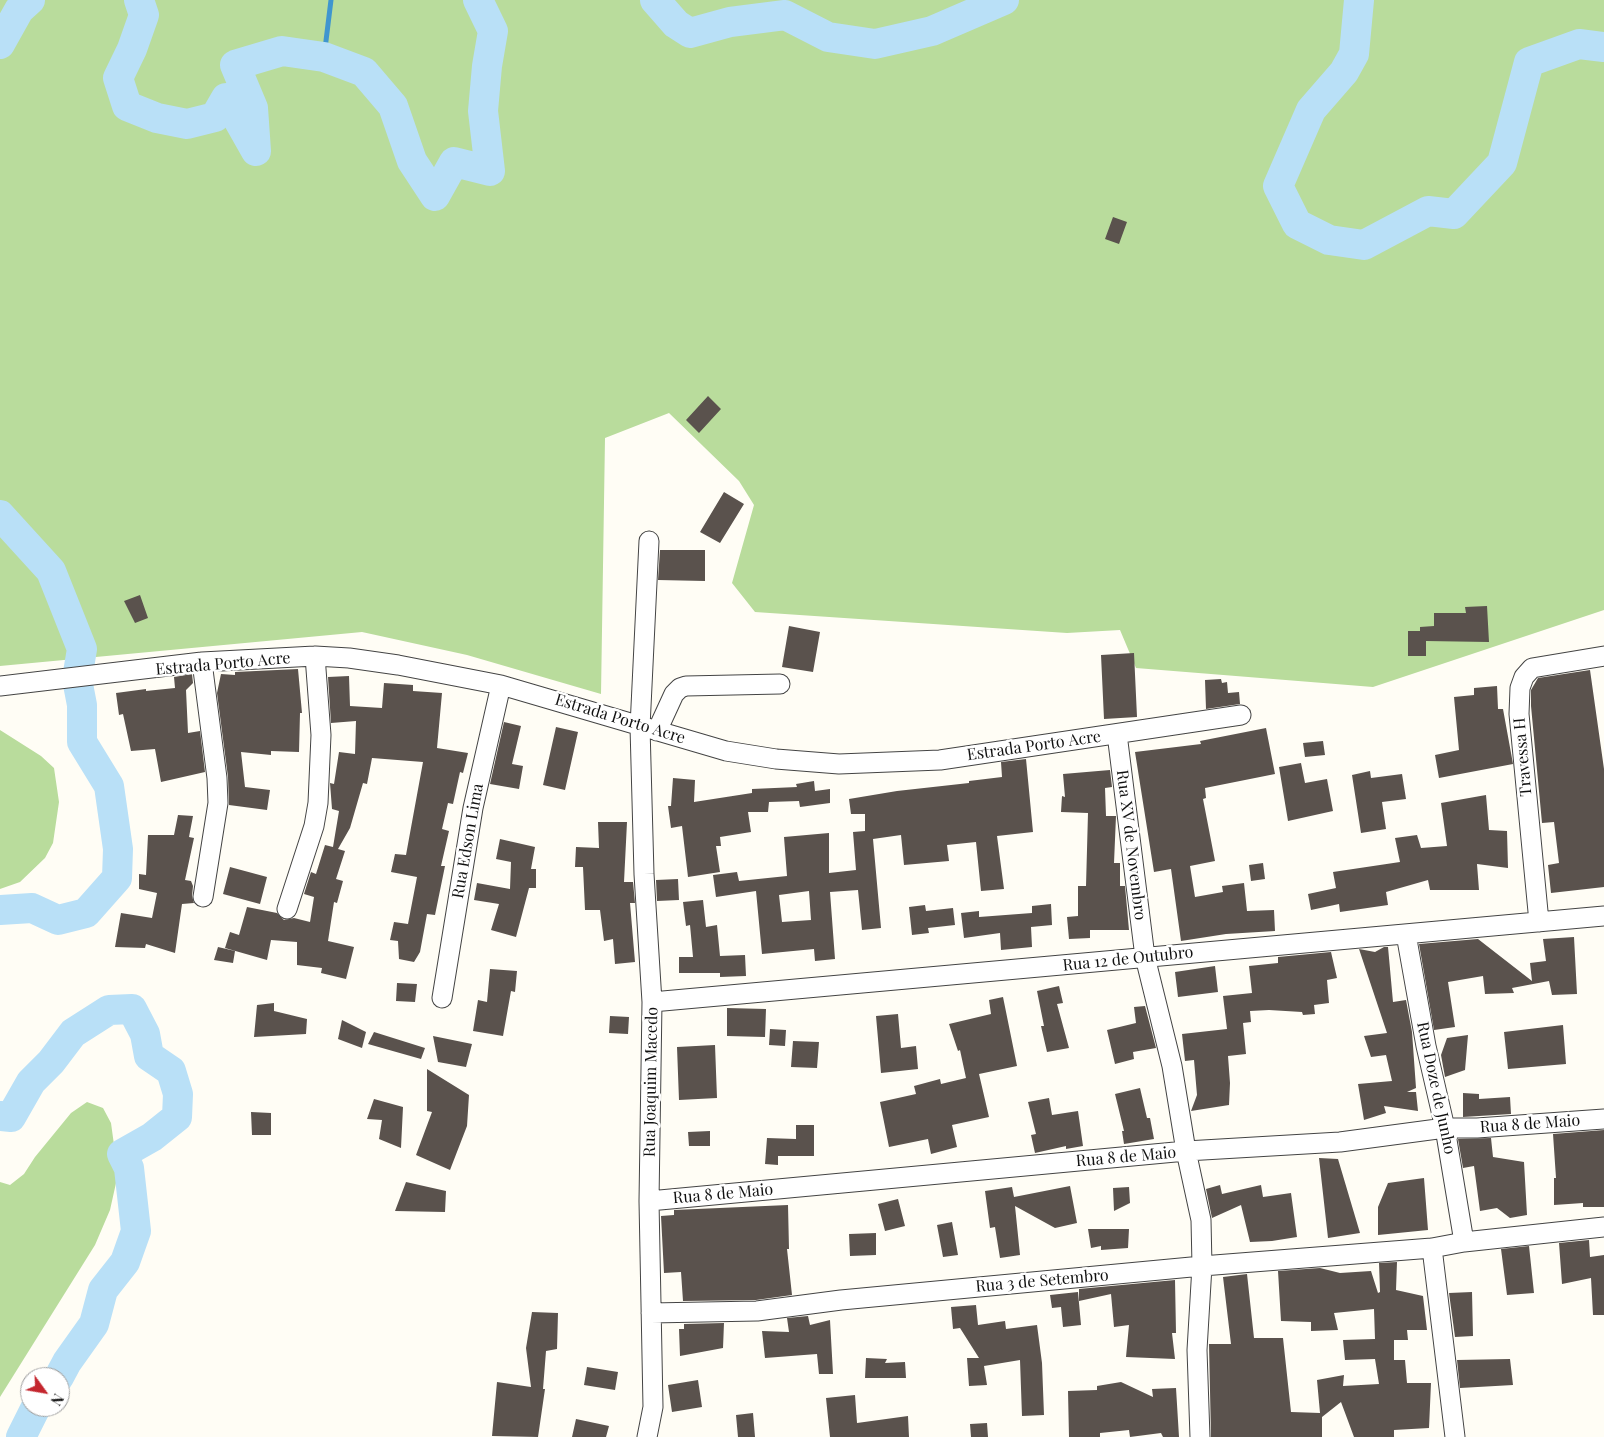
<!DOCTYPE html>
<html>
<head>
<meta charset="utf-8">
<style>
	body { margin:0 }
	#map { position:relative; width:1604px; height:1437px; overflow:hidden; background:#fffdf5; font-family:"Playfair Display",serif }
	canvas { display:block }
	.north { position:absolute; left:20px; top:1367px; width:50px; height:50px; box-sizing:border-box; background:#fff; border:1px solid #a0a0a0; border-radius:50%; rotate:122deg; font-size:14px; font-weight:700; line-height:20px; text-align:center; color:#111 }
	.north::after { content:''; display:block; margin:auto; width:18px; height:22px; background:#c4262e; clip-path:polygon(50% 0,100% 100%,50% 72%,0 100%) }
</style>
</head>
<body>
<div id="map">
<canvas width="1604" height="1437"></canvas>
<div class="north">N</div>
</div>
<script>
const g = document.querySelector('canvas').getContext('2d');
g.lineJoin = 'round';
function fillPath(path, color) { g.fillStyle = color; g.fill(path, 'evenodd'); }
const shape = rows => new Path2D(rows.map(r => 'M' + r).join(''));
function trace(path, color, width, dash) { g.strokeStyle = color; g.lineWidth = width; g.lineCap = dash ? 'butt' : 'round'; g.setLineDash(dash || []); g.stroke(path); }
function drawText(font, color, halo, rows, align = 'center') {
  g.font = font + ' "Playfair Display",serif'; g.lineWidth = 5; g.setLineDash([]); g.textBaseline = 'middle'; g.strokeStyle = halo; g.fillStyle = color; for (const [text, x, y, turn = 0] of rows) {
    g.save(); g.translate(x, y); g.rotate((+turn || 0) * Math.PI / 180); g.textAlign = isNaN(turn) ? turn : align; if (halo) g.strokeText(text, 0, 0); g.fillText(text, 0, 0); g.restore();
  }
}
fillPath(shape([
	[0,0,1604,0,1604,610,1373,687,1136,668,1120,630,1067,633,755,612,732,583,754,505,739,481,669,413,605,438,601,694,467,655,362,632,0,666],
	[0,730,41,756,54,768,59,802,53,843,45,858,20,882,0,889],
	[87,1102,103,1108,111,1123,118,1174,110,1210,95,1245,0,1397,0,1182,10,1185,24,1174,35,1157,71,1113]
]), '#b9dc9c');
trace(shape([
	[324,57,331,0]
]), '#3f96cf', 5);
trace(shape([
	[139,0,144,15,132,49,118,78,127,106,157,118,187,124,215,117,226,98,256,151,253,108,235,65,282,51,324,57,364,72,393,106,412,161,435,196,454,162,490,171,483,111,487,66,493,31,478,0],
	[655,0,676,24,690,33,730,22,785,15,828,37,875,44,932,31,1004,0],
	[1359,0,1354,54,1344,72,1311,110,1278,186,1297,224,1329,240,1364,245,1428,211,1454,214,1502,163,1529,62,1579,44,1604,47],
	[0,44,19,10,30,0],
	[0,515,51,571,82,649,77,679,82,705,82,742,109,786,118,849,117,878,86,913,58,920,32,908,0,910],
	[0,1116,11,1117,31,1082,51,1062,73,1033,109,1010,132,1009,145,1034,149,1056,171,1071,178,1094,177,1117,152,1137,122,1154,129,1168,136,1231,125,1262,103,1290,94,1324,67,1362,59,1377],
	[21,1437,36,1407]
]), '#b9e0f7', 30);
fillPath(shape([
	[1113,217,1127,222,1119,244,1105,239],
	[708,396,721,409,699,433,686,420],
	[724,492,744,504,720,543,700,532],
	[660,550,705,550,705,581,658,580],
	[140,595,148,618,135,623,124,601],
	[1487,606,1489,642,1426,641,1426,656,1408,656,1408,631,1420,631,1420,627,1434,626,1434,613,1466,613,1465,607],
	[789,626,820,632,813,672,782,667],
	[1134,653,1137,717,1104,719,1101,655],
	[298,669,302,713,300,713,299,752,271,751,271,755,241,752,245,787,270,790,267,810,229,805,228,777,217,693,221,674,235,675,235,672],
	[1590,670,1604,769,1604,887,1551,893,1548,865,1559,863,1554,822,1542,823,1531,706,1531,690,1538,678],
	[192,674,193,683,186,690,188,733,200,731,205,772,161,782,155,749,131,751,123,714,119,715,116,693,146,689,146,691,175,688,174,677],
	[349,676,350,706,382,708,384,683,413,685,413,691,442,693,437,748,468,753,463,773,460,772,453,804,448,803,442,829,449,831,441,866,445,866,435,915,427,914,420,952,414,962,399,959,398,941,390,940,394,922,408,924,417,877,391,872,395,854,406,855,423,762,372,758,367,784,363,783,350,828,338,849,345,851,336,879,343,881,337,903,334,902,328,941,354,947,346,979,321,973,322,968,297,965,297,942,271,940,267,960,225,948,230,932,239,935,247,907,277,913,284,920,294,918,310,922,314,897,304,894,311,872,316,874,325,845,333,847,339,811,332,809,330,783,334,784,339,752,355,754,356,721,331,723,328,677],
	[1221,679,1222,683,1227,682,1228,693,1239,692,1240,704,1206,709,1205,680],
	[1497,686,1498,709,1503,709,1513,764,1439,778,1435,755,1459,750,1454,697,1474,695,1474,688],
	[504,722,521,726,512,764,523,766,519,789,490,784],
	[556,727,578,732,565,790,543,785],
	[1266,728,1275,774,1205,788,1206,798,1203,799,1215,861,1190,866,1195,897,1223,892,1222,886,1244,883,1247,911,1274,910,1275,931,1226,934,1181,941,1171,869,1154,872,1135,752,1201,744,1200,741],
	[1323,741,1325,755,1305,757,1303,743],
	[1026,759,1033,832,997,836,1004,889,981,891,976,842,947,845,949,861,904,865,901,835,873,839,881,928,862,930,858,890,830,892,835,959,815,961,814,949,762,954,756,891,716,897,713,875,737,872,739,881,787,876,784,837,829,833,829,873,856,870,853,832,865,831,865,814,851,814,849,799,897,791,969,783,969,781,1002,777,1001,762],
	[809,891,811,920,782,922,779,895],
	[1301,763,1305,783,1327,779,1333,811,1288,821,1279,767],
	[1110,770,1112,787,1105,788,1106,816,1116,816,1114,863,1120,863,1120,886,1125,886,1129,930,1090,930,1090,938,1069,939,1067,917,1078,916,1078,886,1086,886,1088,813,1061,812,1062,796,1065,797,1063,774],
	[1370,771,1371,778,1402,774,1406,799,1382,802,1386,829,1361,833,1352,775],
	[673,778,695,780,694,802,752,793,752,789,797,787,796,784,814,781,815,791,830,789,830,803,800,807,799,801,769,802,768,812,748,812,751,832,720,837,721,846,716,846,720,872,688,877,682,826,671,828,668,806,671,806],
	[1486,795,1489,830,1507,831,1508,868,1477,864,1479,890,1430,890,1428,880,1386,892,1388,905,1340,912,1339,904,1311,910,1308,894,1336,888,1333,872,1400,862,1395,838,1417,835,1421,848,1447,846,1441,803],
	[178,815,193,816,189,837,194,838,185,880,191,881,193,886,192,896,194,903,182,904,175,953,146,944,145,948,115,947,121,913,152,918,157,893,139,889,139,874,146,875,148,835,174,835],
	[598,822,627,822,624,882,633,882,635,903,630,903,635,962,615,964,613,939,604,941,600,910,585,910,583,867,575,867,576,847,599,848],
	[500,839,535,847,531,869,536,869,536,888,529,888,516,937,491,930,499,904,474,900,477,883,510,889,511,862,496,859],
	[1263,863,1265,879,1251,881,1249,865],
	[230,867,267,877,260,904,223,894],
	[678,879,679,900,657,901,656,880],
	[703,900,706,927,717,925,720,956,745,955,746,976,720,977,720,973,679,973,679,957,693,957,690,925,686,926,683,902],
	[1051,904,1052,925,1031,927,1032,947,1001,950,1000,933,964,938,961,913,979,911,979,917,1032,913,1032,906],
	[925,905,926,911,953,908,955,925,928,928,929,933,912,935,909,907],
	[1574,937,1577,994,1552,995,1549,981,1512,988,1514,993,1485,994,1483,976,1448,982,1455,1027,1434,1030,1419,944,1478,939,1532,981,1530,963,1546,961,1543,939],
	[218,947,235,951,233,963,214,960],
	[1384,947,1388,947,1393,1002,1406,1000,1412,1032,1416,1088,1407,1092,1416,1092,1418,1111,1384,1106,1386,1113,1364,1120,1358,1084,1392,1081,1386,1055,1371,1057,1364,1036,1387,1033,1359,949,1375,952],
	[1331,952,1337,978,1327,980,1329,1003,1314,1005,1315,1014,1303,1015,1302,1012,1269,1010,1250,1011,1251,1022,1243,1023,1246,1054,1228,1056,1230,1083,1229,1105,1191,1111,1197,1095,1194,1060,1185,1061,1182,1034,1227,1029,1223,996,1252,993,1249,966,1278,963,1278,957],
	[1215,966,1218,992,1178,997,1175,972],
	[490,969,517,971,515,992,511,991,503,1036,473,1031,478,1000,487,1002],
	[397,983,417,984,415,1002,396,1001],
	[1059,986,1063,1003,1057,1004,1069,1048,1047,1052,1041,1026,1044,1026,1037,991],
	[1003,997,1017,1066,979,1074,989,1117,952,1125,957,1147,931,1154,928,1139,889,1147,880,1102,916,1094,914,1086,940,1079,941,1084,966,1078,960,1050,958,1051,949,1024,991,1014,989,1000],
	[274,1003,274,1011,307,1019,306,1034,254,1037,257,1005],
	[1145,1006,1156,1048,1133,1052,1134,1059,1115,1064,1107,1030,1136,1023,1134,1007],
	[727,1008,766,1009,765,1037,727,1036],
	[898,1014,901,1048,916,1046,918,1069,881,1073,876,1016],
	[610,1016,629,1017,628,1034,609,1033],
	[342,1020,366,1032,362,1048,338,1039],
	[1563,1025,1566,1064,1508,1069,1504,1032],
	[770,1029,786,1030,785,1046,769,1045],
	[374,1032,425,1048,421,1059,368,1044],
	[1468,1035,1465,1070,1445,1077,1441,1055,1447,1038],
	[433,1036,472,1044,466,1067,438,1062],
	[793,1041,819,1042,817,1068,791,1067],
	[715,1045,717,1098,679,1100,677,1047],
	[427,1069,469,1095,467,1126,450,1170,416,1155,432,1112,427,1111],
	[1140,1088,1147,1118,1150,1118,1154,1139,1124,1144,1122,1131,1124,1131,1115,1094],
	[1463,1093,1479,1094,1479,1099,1510,1097,1511,1114,1463,1117],
	[1049,1098,1052,1115,1078,1111,1083,1146,1066,1149,1066,1146,1035,1153,1031,1135,1036,1134,1028,1102],
	[374,1099,403,1107,401,1148,379,1139,382,1120,367,1119],
	[251,1112,271,1113,271,1135,252,1135],
	[796,1125,814,1125,814,1156,778,1156,778,1165,765,1164,767,1138,796,1139],
	[1604,1130,1604,1207,1583,1207,1583,1203,1554,1205,1554,1178,1556,1178,1553,1134],
	[710,1131,710,1146,689,1146,688,1132],
	[1491,1138,1493,1157,1524,1162,1527,1215,1510,1218,1497,1208,1480,1211,1474,1166,1463,1168,1458,1139],
	[1319,1158,1338,1159,1360,1233,1328,1238],
	[1424,1178,1428,1230,1378,1235,1378,1207,1388,1183],
	[406,1182,446,1191,445,1212,395,1211],
	[1220,1185,1222,1194,1261,1185,1263,1197,1291,1193,1297,1237,1272,1241,1250,1242,1241,1205,1212,1218,1206,1189],
	[1070,1186,1077,1223,1055,1228,1015,1206,1020,1255,1000,1258,995,1227,990,1228,985,1191,1012,1187,1014,1197],
	[1129,1187,1130,1203,1114,1211,1113,1188],
	[898,1199,905,1226,885,1231,878,1204],
	[788,1205,789,1249,787,1249,792,1295,756,1300,683,1301,681,1272,664,1273,661,1216,674,1215,674,1210],
	[952,1222,958,1255,943,1257,937,1225],
	[1088,1229,1129,1229,1128,1248,1101,1250,1101,1246,1091,1248],
	[876,1233,876,1255,850,1256,849,1234],
	[1589,1240,1590,1257,1604,1255,1604,1315,1593,1315,1591,1278,1562,1284,1559,1243],
	[1529,1246,1534,1293,1507,1295,1501,1249],
	[1397,1262,1396,1290,1423,1296,1427,1330,1407,1330,1408,1340,1394,1340,1394,1360,1405,1360,1407,1383,1431,1383,1429,1428,1394,1430,1394,1437,1354,1437,1341,1402,1322,1417,1322,1437,1211,1437,1209,1344,1231,1344,1223,1277,1247,1274,1254,1338,1283,1338,1291,1412,1320,1413,1317,1380,1344,1375,1343,1386,1379,1384,1375,1359,1345,1360,1343,1340,1375,1339,1374,1309,1334,1313,1338,1330,1311,1331,1311,1322,1281,1321,1278,1271,1320,1268,1340,1273,1371,1271,1378,1293,1380,1292,1379,1263],
	[1175,1280,1176,1333,1172,1333,1175,1359,1126,1357,1129,1325,1114,1327,1111,1294,1079,1301,1079,1289],
	[1078,1292,1081,1325,1063,1327,1061,1307,1052,1308,1050,1295],
	[1472,1292,1473,1336,1455,1337,1449,1293],
	[976,1305,978,1325,1005,1321,1006,1329,1037,1325,1042,1363,1044,1415,1022,1416,1020,1360,984,1366,987,1385,969,1386,967,1358,979,1358,960,1328,953,1329,951,1307],
	[532,1312,558,1313,557,1349,546,1351,543,1389,545,1389,538,1437,492,1436,497,1382,531,1387,526,1348],
	[808,1316,810,1325,830,1320,833,1374,819,1374,817,1354,765,1358,762,1331,789,1332,787,1318],
	[724,1323,723,1348,680,1356,679,1329,684,1329,684,1324],
	[866,1358,887,1359,885,1363,905,1362,906,1378,865,1378],
	[1510,1359,1513,1385,1460,1388,1457,1360],
	[587,1367,618,1372,615,1390,584,1385],
	[698,1380,702,1407,672,1412,668,1385],
	[1121,1382,1153,1397,1152,1389,1176,1388,1179,1437,1163,1437,1161,1433,1130,1437,1129,1430,1100,1433,1100,1437,1069,1437,1068,1391,1097,1390,1097,1386],
	[855,1395,857,1423,908,1416,909,1437,830,1437,826,1398],
	[753,1413,755,1437,738,1437,736,1415],
	[576,1419,609,1426,606,1437,572,1437],
	[987,1423,988,1437,971,1437,970,1424]
]), '#5a524d');
const minor = shape([
	[202,662,217,778,218,803,203,897],
	[0,686,202,662,315,656,349,658,398,665,501,685,726,751,776,759,839,764,940,760,1241,715],
	[657,731,674,694,680,688,686,686,780,684],
	[1117,734,1145,957,1172,1066,1186,1151,1201,1220,1202,1266,1197,1350,1200,1437],
	[287,909,314,826,318,803,321,735,315,656],
	[1539,922,1519,714,1520,688,1524,677,1532,668,1604,656],
	[1406,934,1426,1046,1445,1128,1464,1242],
	[442,998,473,808,501,685],
	[652,1002,1604,916],
	[649,1201,1186,1151,1340,1142,1445,1128,1477,1128,1604,1119],
	[1432,1248,1455,1437],
	[651,1313,757,1311,841,1300,1202,1266,1432,1248,1464,1242,1604,1227],
	[647,1437,653,1407,649,1201,652,1002,644,874,640,727,649,541]
]);
trace(minor, '#444', 21);
trace(minor, '#fff', 19);
drawText('16px', '#111', '#fff', [
	["Estrada Porto Acre",223,664,-5],
	["Estrada Porto Acre",620,719,17],
	["Estrada Porto Acre",1034,746,-8],
	["Travessa H",1523,757,-95],
	["Rua Edson Lima",468,841,-80],
	["Rua XV de Novembro",1131,845,83],
	["Rua 12 de Outubro",1128,959,-6],
	["Rua Joaquim Macedo",651,1082,-89],
	["Rua Doze de Junho",1436,1088,78],
	["Rua 8 de Maio",1530,1124,-4],
	["Rua 8 de Maio",1126,1157,-5],
	["Rua 8 de Maio",723,1194,-5],
	["Rua 3 de Setembro",1042,1281,-5]
]);
</script>
</body>
</html>
